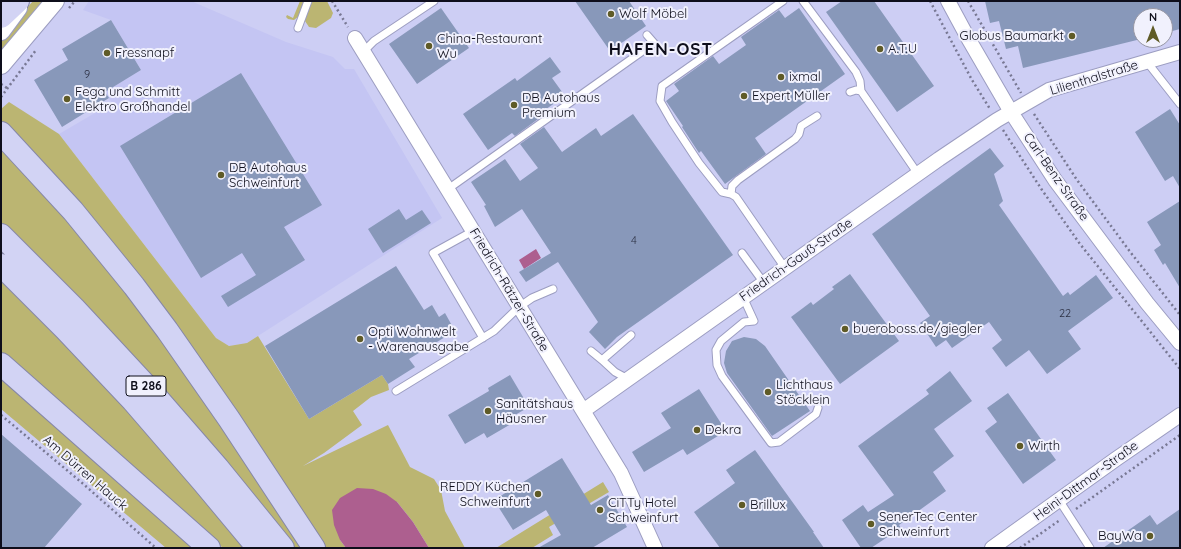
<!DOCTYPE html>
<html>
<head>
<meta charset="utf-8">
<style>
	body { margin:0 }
	#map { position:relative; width:1181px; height:549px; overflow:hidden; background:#cdcef4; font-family:Quicksand,sans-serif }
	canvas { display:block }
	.frame { position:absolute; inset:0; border:2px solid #0e0e1b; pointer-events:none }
	.north { position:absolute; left:1133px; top:8px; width:40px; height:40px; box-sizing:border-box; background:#f1f1fd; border:1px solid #9696a3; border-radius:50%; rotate:0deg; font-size:11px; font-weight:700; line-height:16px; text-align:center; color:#0e0e1b }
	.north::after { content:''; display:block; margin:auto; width:14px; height:18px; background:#5f5b27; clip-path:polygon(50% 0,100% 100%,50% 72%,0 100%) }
</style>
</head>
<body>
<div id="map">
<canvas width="1181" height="549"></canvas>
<div class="frame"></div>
<div class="north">N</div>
</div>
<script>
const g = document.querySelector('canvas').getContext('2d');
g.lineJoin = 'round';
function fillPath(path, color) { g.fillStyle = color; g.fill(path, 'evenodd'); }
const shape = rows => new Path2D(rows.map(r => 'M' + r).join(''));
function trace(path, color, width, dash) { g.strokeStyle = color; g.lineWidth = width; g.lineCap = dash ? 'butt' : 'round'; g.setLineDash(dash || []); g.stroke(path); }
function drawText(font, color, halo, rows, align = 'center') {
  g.font = font + ' Quicksand,sans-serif'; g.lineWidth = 4; g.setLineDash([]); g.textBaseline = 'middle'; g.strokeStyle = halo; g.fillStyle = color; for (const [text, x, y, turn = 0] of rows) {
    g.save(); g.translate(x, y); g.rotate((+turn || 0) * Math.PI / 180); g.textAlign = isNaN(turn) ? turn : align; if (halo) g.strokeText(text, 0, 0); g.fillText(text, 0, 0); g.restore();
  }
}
fillPath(shape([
	[89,1,191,1,286,42,333,57,345,69,354,69,442,218,247,343,229,346,216,338,59,134,112,103,105,92,141,70,111,20,83,10]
]), '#c4c5f3');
fillPath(shape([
	[33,1,44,1,1,52,1,38],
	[300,1,305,1,299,16,294,20,288,19,286,17,287,15,293,18],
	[312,1,327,1,333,13,331,18,316,28,309,27,305,21,305,18],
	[9,102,59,134,216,338,229,346,247,343,258,336,309,419,382,375,388,384,389,390,371,397,353,411,362,425,324,453,303,466,388,425,410,467,434,479,441,490,445,511,465,548,429,548,413,522,397,502,340,540,346,548,323,548,121,252,112,244,1,123,1,109],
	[1,143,118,274,306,548,293,548,175,401,99,320,1,222],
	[1,279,46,324,139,423,247,548,223,548,1,353],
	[1,372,204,548,166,548,1,409],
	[603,482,609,492,549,527,553,535,532,548,496,548]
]), '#bbb572');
fillPath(shape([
	[536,249,541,258,524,269,519,260],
	[357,488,373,489,386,494,397,502,413,522,429,548,346,548,340,540,334,525,332,510,340,498]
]), '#ad5f8f');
fillPath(shape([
	[575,1,629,1,646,26,610,51],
	[842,1,874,1,934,86,897,112,826,12],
	[985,1,1180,1,1180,29,1165,33,1165,16,1141,16,1141,39,1023,68,1018,46,1006,49,999,21,990,23],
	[441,8,469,48,417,84,389,44],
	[799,8,845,74,755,138,766,154,725,184,701,151,699,153,682,127,683,126,666,101,679,91,674,84,713,56,719,64,746,45,741,37,779,10,785,18],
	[111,20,141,70,105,92,109,98,62,127,34,80,68,60,62,49],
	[550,57,561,72,552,78,565,96,536,116,538,119,515,136,512,133,488,150,463,114,515,78,517,81],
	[241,73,322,205,284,227,305,260,228,307,221,296,256,275,242,253,201,278,120,146],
	[1170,109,1180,125,1180,188,1173,176,1165,181,1135,132],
	[633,114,733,255,617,337,605,349,589,332,598,322,558,262,526,282,519,272,551,253,522,209,495,227,484,206,486,205,471,182,505,159,520,181,538,168,520,144,544,127,562,152,596,128,601,136],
	[990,148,1004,166,994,174,1003,201,999,205,1063,296,1068,292,1070,295,1096,275,1113,298,1068,331,1081,349,1047,374,1029,350,1006,367,992,348,1002,340,989,322,952,348,946,340,936,347,920,323,930,316,872,234],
	[1180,201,1180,288,1165,263,1163,265,1154,250,1161,245,1147,222],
	[399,209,406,220,422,210,431,223,383,253,368,229],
	[396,266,424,310,432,305,439,317,445,313,455,331,409,359,415,367,388,384,382,375,309,419,265,346],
	[850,274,899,341,840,384,791,317,811,302,813,305,834,289,832,287],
	[744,337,756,339,765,346,810,411,772,436,727,373,724,363,726,351,732,341],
	[950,371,972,401,934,429,954,456,933,472,946,491,899,525,901,528,871,548,861,548,842,520,863,505,868,512,894,495,858,446,929,394,926,390],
	[510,375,529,407,508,419,511,424,487,438,484,433,465,444,448,415,489,391,488,388],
	[699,389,726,431,687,455,683,449,644,472,632,452,671,428,661,413],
	[1008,393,1056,460,1023,484,985,431,997,422,987,408],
	[1,434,82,504,44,548,1,548],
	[755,450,814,532,813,532,824,548,720,548,694,512,735,483,726,470],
	[562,458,591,505,608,495,627,527,592,548,538,548,561,535,546,510,513,530,494,500],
	[1180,509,1180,548,1103,548,1150,515,1157,525]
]), '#8898ba');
const service = shape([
	[783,1,662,86,660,101,672,122,699,163,722,192,731,194,736,197,785,268],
	[803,1,856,72,860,81,861,91,918,174],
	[298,28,308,1],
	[363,52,374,41,434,1],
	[1147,62,1180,104],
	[850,92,856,90,861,91],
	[448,189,654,43,647,35],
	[731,194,732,186,738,180,795,139,799,134,801,126,817,116],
	[473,231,433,253,483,338],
	[742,253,764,283],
	[743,297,754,321,744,322,721,341,716,350,717,365,722,376,771,443,779,442,816,414,818,408],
	[591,351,602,360],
	[628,379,615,372,602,360,631,335],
	[396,391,494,331,519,307,532,298,553,289],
	[1059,500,1090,548]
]);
const minor = shape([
	[948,1,968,38,1011,112,1055,180,1147,303,1180,343],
	[355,38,621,473,655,548],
	[583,411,939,159,997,120,1049,90,1180,52],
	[992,548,1116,459,1180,415]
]);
const tertiary = shape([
	[1,31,18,8],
	[1,65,55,1]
]);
const trunk = shape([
	[1,17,18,1],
	[1,133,73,211,134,286,167,330,229,419,314,548],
	[1,235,74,308,151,391,218,468,283,548],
	[1,265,65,329,133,401,203,482,258,548],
	[1,364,209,548]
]);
trace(service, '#9c9dc1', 9);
trace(minor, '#9c9dc1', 16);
trace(tertiary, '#9c9dc1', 20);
trace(trunk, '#8687a7', 24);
trace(shape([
	[332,1,348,27],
	[930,1,972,80,990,109],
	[968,1,1021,93],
	[69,8,75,1],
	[1,84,7,88],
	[1,97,36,50],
	[1034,114,1077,180,1131,253,1180,315],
	[1003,130,1042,190,1080,244,1180,369],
	[1,415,81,482,156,548],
	[1076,509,1180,435],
	[1020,548,1060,520]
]), '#787893', 2.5, [2, 3]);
trace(service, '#fff', 7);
trace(minor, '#fff', 14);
trace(tertiary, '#fff', 18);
trace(trunk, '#d2d3f4', 22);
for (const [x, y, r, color] of [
	[611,14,4,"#5f5b27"],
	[1072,36,4,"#5f5b27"],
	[429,46,4,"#5f5b27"],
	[880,49,4,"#5f5b27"],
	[107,53,4,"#5f5b27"],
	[781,77,4,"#5f5b27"],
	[744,96,4,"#5f5b27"],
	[67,99,4,"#5f5b27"],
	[514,105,4,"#5f5b27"],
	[221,175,4,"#5f5b27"],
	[845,329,4,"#5f5b27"],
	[360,339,4,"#5f5b27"],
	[768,392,4,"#5f5b27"],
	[488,411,4,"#5f5b27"],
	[697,430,4,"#5f5b27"],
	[1020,446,4,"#5f5b27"],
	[538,494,4,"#5f5b27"],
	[742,505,4,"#5f5b27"],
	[600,510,4,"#5f5b27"],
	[871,524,4,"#5f5b27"],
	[1150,536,4,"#5f5b27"]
]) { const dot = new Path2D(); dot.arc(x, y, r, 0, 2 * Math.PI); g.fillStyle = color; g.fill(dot); trace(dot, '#f1f1fd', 1.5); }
drawText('11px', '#2c3043', null, [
	["9",87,75],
	["4",634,241],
	["22",1065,314]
]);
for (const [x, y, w] of [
	[146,386,40]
]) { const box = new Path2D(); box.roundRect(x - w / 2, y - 10, w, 20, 3); g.fillStyle = '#f1f1fd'; g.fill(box); trace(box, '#0e0e1b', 1); }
drawText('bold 12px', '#0e0e1b', null, [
	["B 286",146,386]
]);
drawText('13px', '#0e0e1b', '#f1f1fd', [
	["Wolf Möbel",619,14],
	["Globus Baumarkt",1064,36,"right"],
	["China-Restaurant",437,39],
	["Wu",437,54],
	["A.T.U",888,49],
	["Fressnapf",115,53],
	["ixmal",789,77],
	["Fega und Schmitt",75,92],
	["Elektro Großhandel",75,107],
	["Expert Müller",752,96],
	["DB Autohaus",522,98],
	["Premium",522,113],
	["DB Autohaus",229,168],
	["Schweinfurt",229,183],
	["bueroboss.de/giegler",853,329],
	["Opti Wohnwelt",368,332],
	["- Warenausgabe",368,347],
	["Lichthaus",776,385],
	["Stöcklein",776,400],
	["Sanitätshaus",496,404],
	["Häusner",496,419],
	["Dekra",705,430],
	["Wirth",1028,446],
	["REDDY Küchen",530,487,"right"],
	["Schweinfurt",530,502,"right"],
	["CiTTy Hotel",608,503],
	["Schweinfurt",608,518],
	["Brillux",750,505],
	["SenerTec Center",879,517],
	["Schweinfurt",879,532],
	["BayWa",1142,536,"right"]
], 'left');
drawText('13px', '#0e0e1b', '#f1f1fd', [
	["Lilienthalstraße",1094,78,-17],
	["Carl-Benz-Straße",1056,177,55],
	["Friedrich-Gauß-Straße",796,260,-35],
	["Friedrich-Rätzer-Straße",509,290,59],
	["Am Dürren Hauck",85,473,41],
	["Heini-Dittmar-Straße",1086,481,-36]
]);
g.letterSpacing = '1px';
drawText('bold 17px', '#0e0e1b', '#f1f1fd', [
	["HAFEN-OST",661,50]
]);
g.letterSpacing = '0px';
</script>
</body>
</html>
